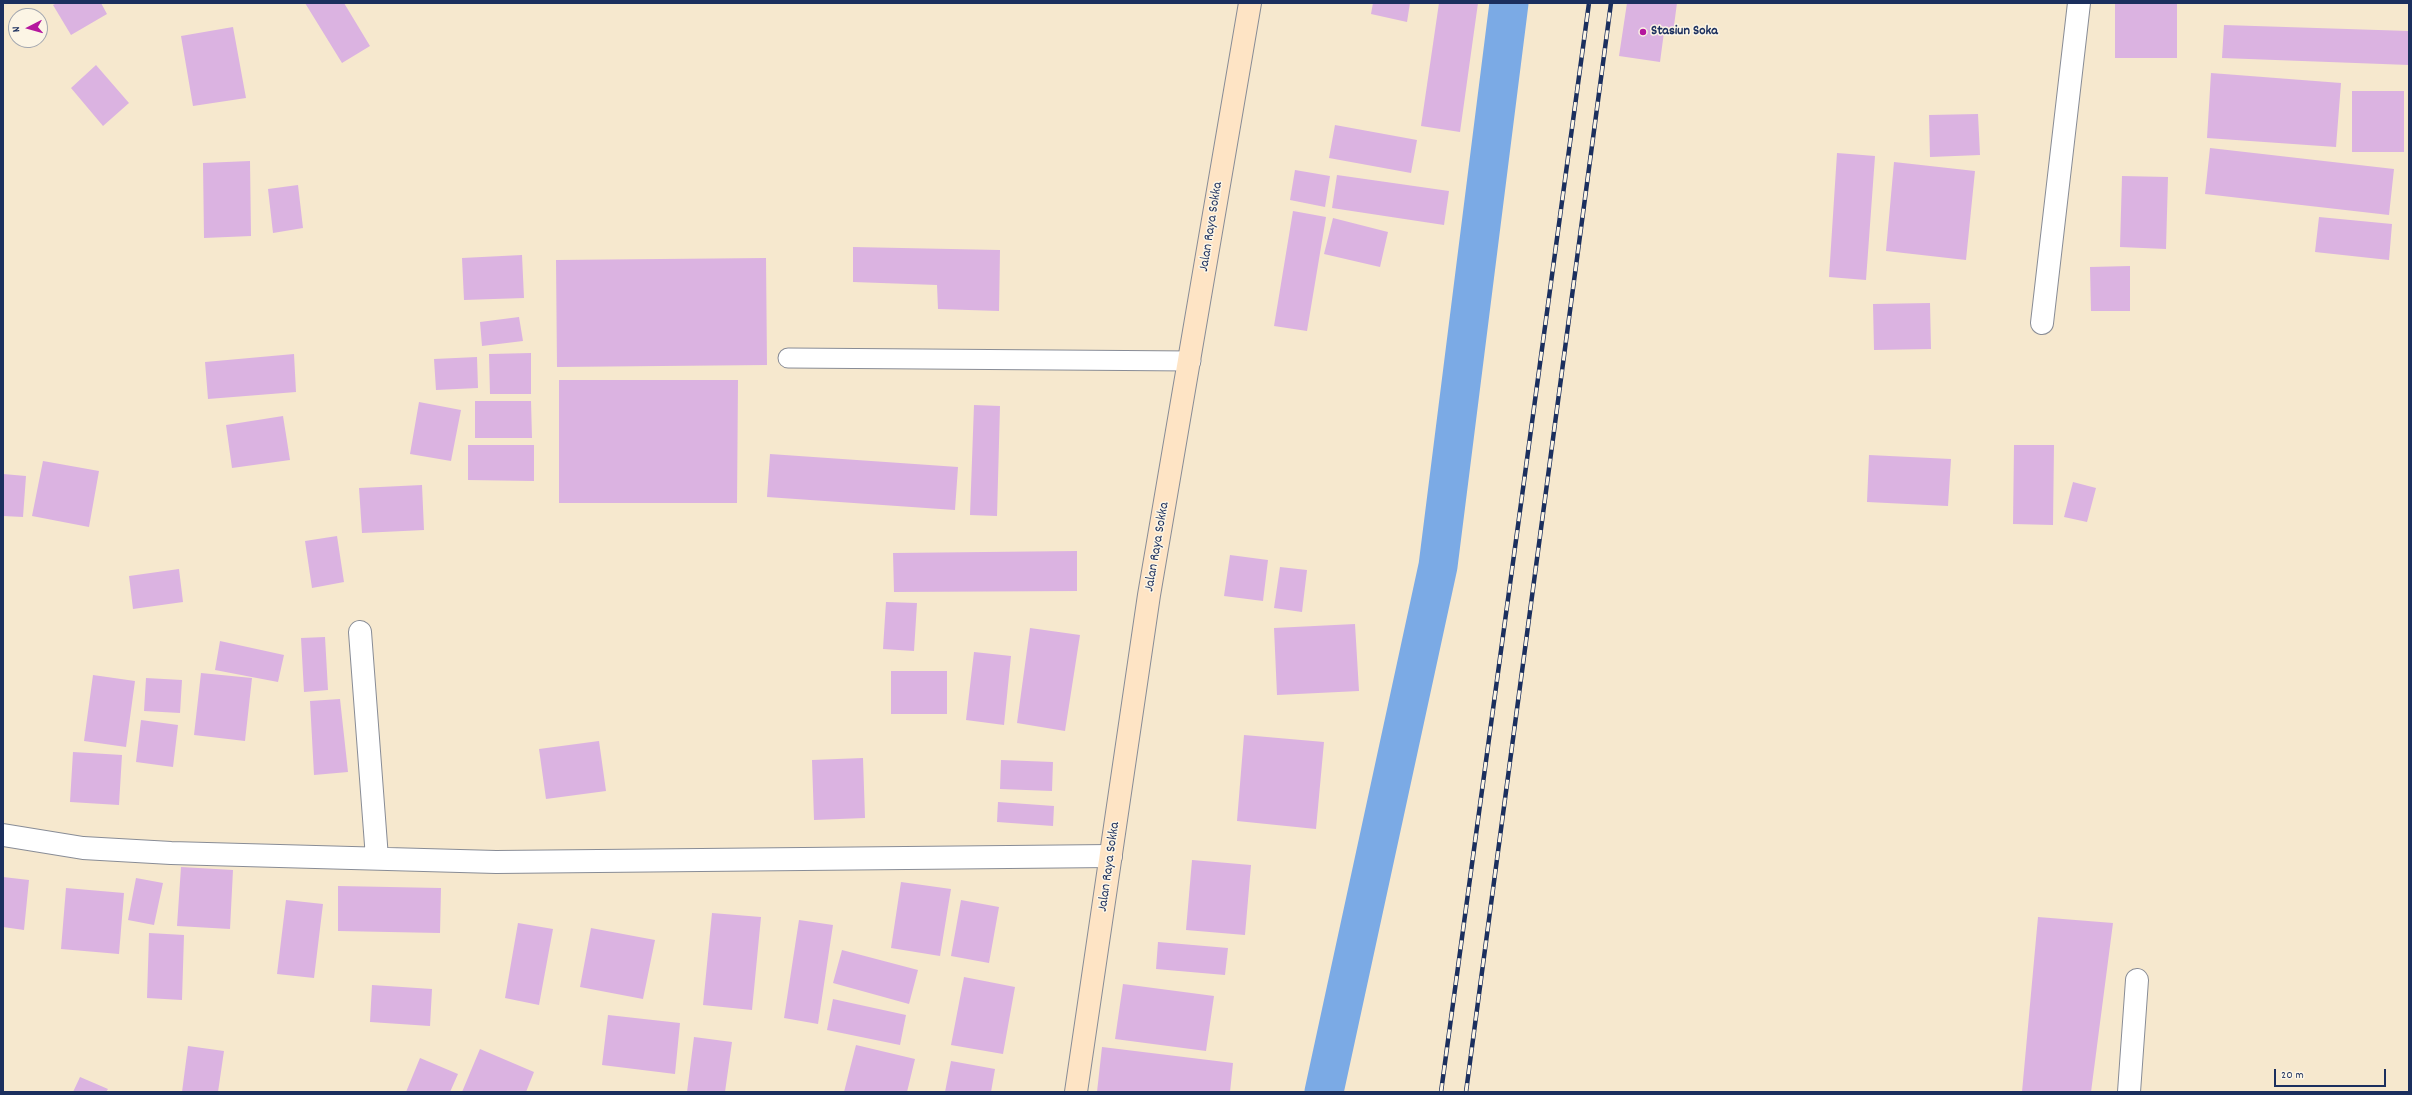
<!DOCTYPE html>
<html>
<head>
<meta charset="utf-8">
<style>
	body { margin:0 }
	#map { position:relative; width:2412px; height:1095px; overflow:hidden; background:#f6e8ce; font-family:Dekko,sans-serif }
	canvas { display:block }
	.frame { position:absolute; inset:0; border:4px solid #1b2f5e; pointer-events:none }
	.north { position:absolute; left:8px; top:8px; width:40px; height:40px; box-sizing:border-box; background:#fcf5e5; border:1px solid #a2a6af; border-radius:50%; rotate:264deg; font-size:11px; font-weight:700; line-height:16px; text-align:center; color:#1b2f5e }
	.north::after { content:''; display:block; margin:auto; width:14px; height:18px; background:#b5179e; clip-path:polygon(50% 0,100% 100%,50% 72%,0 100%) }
	.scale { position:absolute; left:2274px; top:1069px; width:112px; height:18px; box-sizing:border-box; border:2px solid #1b2f5e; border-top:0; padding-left:5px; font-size:12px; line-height:14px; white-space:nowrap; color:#1b2f5e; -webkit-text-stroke:3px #fcf5e5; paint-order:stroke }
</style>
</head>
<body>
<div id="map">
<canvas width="2412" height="1095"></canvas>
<div class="frame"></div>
<div class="north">N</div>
<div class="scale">20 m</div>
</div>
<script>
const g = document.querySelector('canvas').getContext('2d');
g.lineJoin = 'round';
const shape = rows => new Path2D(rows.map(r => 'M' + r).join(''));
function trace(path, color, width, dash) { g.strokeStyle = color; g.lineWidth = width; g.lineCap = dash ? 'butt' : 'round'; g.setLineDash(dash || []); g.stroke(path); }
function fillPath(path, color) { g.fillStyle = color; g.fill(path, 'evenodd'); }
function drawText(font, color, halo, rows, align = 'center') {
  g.font = font + ' Dekko,sans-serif'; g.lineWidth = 3; g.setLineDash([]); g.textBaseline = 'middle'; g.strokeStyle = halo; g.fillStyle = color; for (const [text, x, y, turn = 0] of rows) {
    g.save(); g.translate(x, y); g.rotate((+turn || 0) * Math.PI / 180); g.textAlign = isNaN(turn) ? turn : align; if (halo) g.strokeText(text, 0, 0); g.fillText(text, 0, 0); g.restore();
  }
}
trace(shape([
	[1324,1092,1438,566,1509,3]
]), '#7baae5', 39);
fillPath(shape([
	[57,3,101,3,107,14,71,35,53,5],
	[305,3,344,3,370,46,342,63],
	[1373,3,1410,3,1407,22,1371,14],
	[1439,3,1478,3,1460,132,1421,126],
	[1627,3,1677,3,1673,33,1664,32,1660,62,1619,56],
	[2115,3,2177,3,2177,58,2115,58],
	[2224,25,2409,31,2409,65,2222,58],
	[233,27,246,98,193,106,181,36],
	[96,65,129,103,103,126,71,88],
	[2211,73,2341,83,2336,147,2207,138],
	[2352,91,2404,91,2404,152,2352,152],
	[1978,114,1980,155,1930,157,1929,115],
	[1335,125,1417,140,1411,173,1329,158],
	[2210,148,2394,169,2389,215,2205,194],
	[1837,153,1875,156,1866,280,1829,277],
	[250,161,251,236,204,238,203,163],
	[1894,162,1975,171,1966,260,1886,251],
	[1295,170,1330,176,1325,207,1290,200],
	[1337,175,1449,191,1444,225,1332,208],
	[2122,176,2168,177,2166,249,2120,247],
	[298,185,303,228,273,233,268,189],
	[1293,211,1326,217,1307,331,1274,326],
	[2319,217,2392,224,2389,260,2315,252],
	[1333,218,1388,232,1380,267,1324,254],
	[853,247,1000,250,999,311,938,309,937,285,853,282],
	[522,255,524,298,464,300,462,258],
	[766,258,767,365,557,367,556,260],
	[2130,266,2130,311,2091,311,2090,267],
	[1930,303,1931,349,1874,350,1873,304],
	[519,317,523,341,482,346,480,322],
	[531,353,531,394,490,394,489,354],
	[294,354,296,392,208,399,205,362],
	[477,357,478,388,436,390,434,359],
	[559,380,738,380,737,503,559,503],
	[475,401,531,401,532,438,475,438],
	[419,402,461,410,451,461,410,454],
	[974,405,1000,406,997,516,970,515],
	[283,416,290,460,232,468,226,425],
	[468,445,534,445,534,481,468,480],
	[2014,445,2054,445,2053,525,2013,524],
	[770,454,958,467,955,510,767,497],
	[1869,455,1951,459,1948,506,1867,502],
	[43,461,99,471,89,527,32,516],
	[3,474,26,476,23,517,3,516],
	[2073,482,2096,488,2087,522,2064,517],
	[422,485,424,530,362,533,359,488],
	[337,536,344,582,312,588,305,541],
	[1077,551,1077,591,894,592,893,553],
	[1230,555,1268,560,1263,601,1224,596],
	[1280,567,1307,570,1302,612,1274,608],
	[179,569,183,602,133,609,129,576],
	[886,602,917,603,914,651,883,649],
	[1355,624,1359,691,1277,695,1274,628],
	[1030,628,1080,635,1065,731,1017,723],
	[325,637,328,690,304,692,301,638],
	[220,641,284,655,278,682,215,670],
	[974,652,1011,656,1004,725,966,720],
	[891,671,947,671,947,714,891,714],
	[201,673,252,678,245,741,194,735],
	[93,675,135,681,126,747,84,741],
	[146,678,182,680,180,713,144,711],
	[340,699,348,772,314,775,310,701],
	[141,720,178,725,173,767,136,762],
	[1244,735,1324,742,1316,829,1237,821],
	[599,741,606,791,546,799,539,749],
	[73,752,122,755,119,805,70,802],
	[863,758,865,818,814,820,812,760],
	[1001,760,1053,762,1052,791,1000,789],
	[998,802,1054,806,1053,826,997,822],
	[1192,860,1251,865,1245,935,1186,930],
	[181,867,233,870,230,929,177,926],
	[3,877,29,880,24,930,3,927],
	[136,878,163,883,154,925,128,920],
	[901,882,951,889,940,956,891,948],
	[338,886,441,888,440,933,338,931],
	[66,888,124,893,119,954,61,949],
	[286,900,323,904,314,978,277,974],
	[961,900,999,907,989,963,951,956],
	[712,913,761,917,752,1010,703,1005],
	[2038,917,2113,923,2091,1092,2022,1092],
	[799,920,833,925,818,1024,784,1018],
	[518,923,553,929,539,1005,505,998],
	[591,928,655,940,643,999,580,987],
	[149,933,184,935,182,1000,147,998],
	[1158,942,1228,948,1225,975,1156,969],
	[842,950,918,970,909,1004,833,983],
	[964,977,1015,987,1003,1054,951,1045],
	[1123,984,1214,996,1206,1051,1115,1039],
	[372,985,432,989,430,1026,370,1022],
	[833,999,906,1015,900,1045,827,1030],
	[608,1015,680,1023,675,1074,602,1065],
	[694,1037,732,1042,725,1092,687,1092],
	[856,1045,915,1059,907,1092,844,1092],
	[188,1046,224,1051,218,1092,182,1092],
	[1102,1047,1233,1063,1230,1092,1097,1092],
	[480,1049,534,1072,526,1092,462,1092],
	[420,1058,458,1074,450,1092,406,1092],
	[951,1061,995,1069,991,1092,945,1092],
	[80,1077,108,1089,106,1092,73,1092]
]), '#dbb3e1');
const lane = shape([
	[788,358,1191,361]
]);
const street = shape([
	[2042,323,2079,3],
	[360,632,377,858],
	[3,835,83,848,171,853,496,862,1111,856],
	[2129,1092,2137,980]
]);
const secondary = shape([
	[1076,1092,1149,595,1250,3]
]);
trace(lane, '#888c96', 21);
trace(street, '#888c96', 24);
trace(secondary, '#888c96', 24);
trace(lane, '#fff', 19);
trace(street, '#fff', 22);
trace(secondary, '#fee4c5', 22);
const rail = shape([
	[1441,1092,1589,3],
	[1466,1092,1611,3]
]);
trace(rail, '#1b2f5e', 4.5);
trace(rail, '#fcf5e5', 3, [9]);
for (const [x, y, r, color] of [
	[1643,32,4,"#b5179e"]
]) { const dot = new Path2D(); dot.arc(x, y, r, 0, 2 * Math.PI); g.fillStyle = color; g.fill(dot); trace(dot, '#fcf5e5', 1.5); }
drawText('bold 14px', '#1b2f5e', '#fcf5e5', [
	["Stasiun Soka",1651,32]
], 'left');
drawText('14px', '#1b2f5e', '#fcf5e5', [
	["Jalan Raya Sokka",1212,227,-81],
	["Jalan Raya Sokka",1158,547,-80],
	["Jalan Raya Sokka",1110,867,-82]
]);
</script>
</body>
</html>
